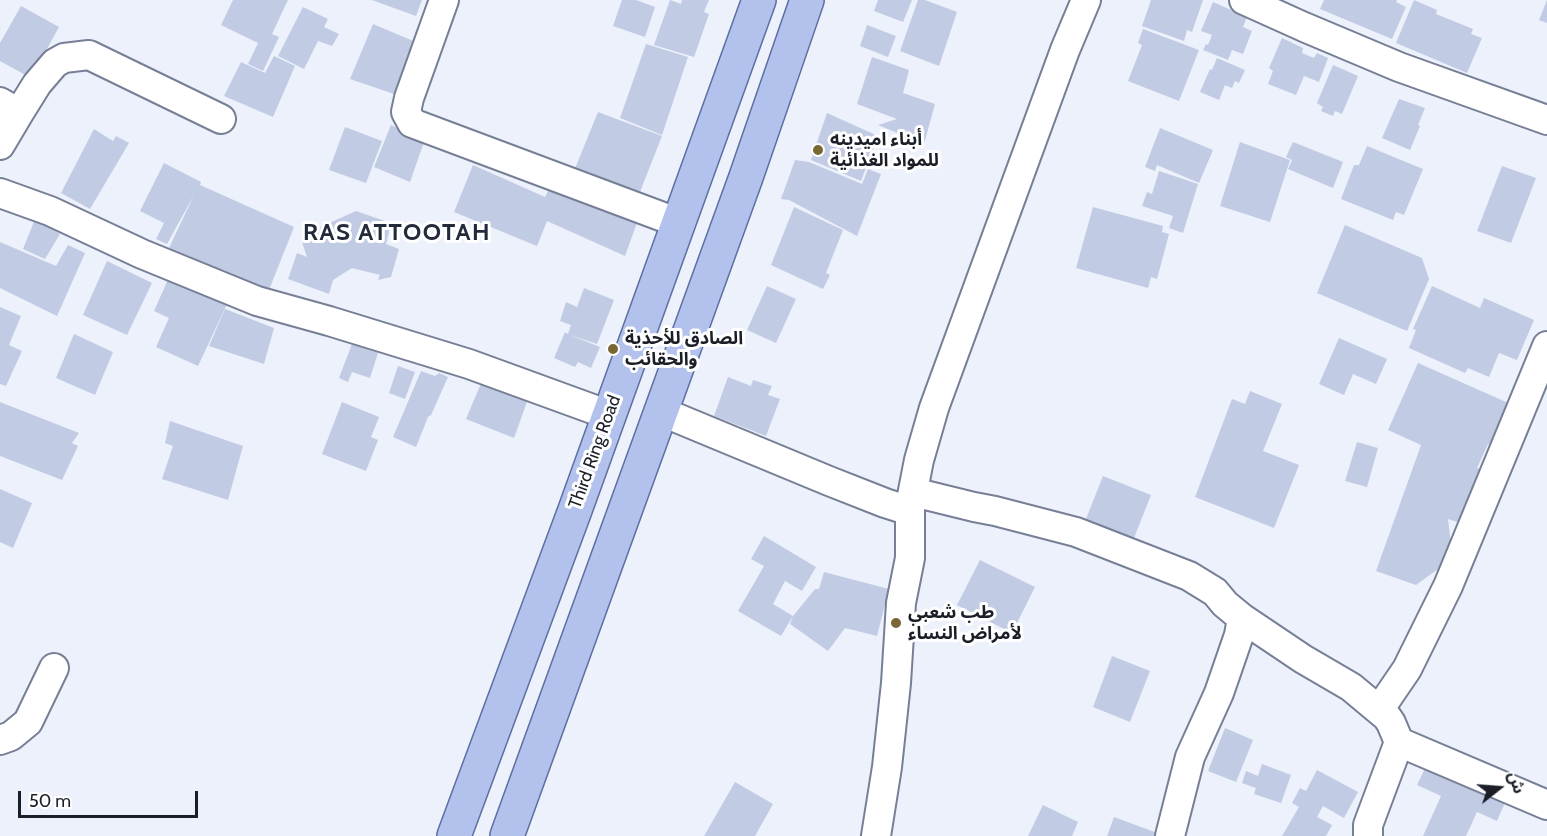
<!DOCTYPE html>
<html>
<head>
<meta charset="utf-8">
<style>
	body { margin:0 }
	#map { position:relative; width:1547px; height:836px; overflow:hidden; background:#edf1fb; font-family:Cabin,"Noto Sans Arabic",sans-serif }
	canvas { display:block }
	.north { position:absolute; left:1469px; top:758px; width:60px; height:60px; -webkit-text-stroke:4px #fff; paint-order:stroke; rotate:73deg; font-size:16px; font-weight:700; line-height:24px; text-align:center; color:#1a1e27 }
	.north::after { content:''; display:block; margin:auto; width:21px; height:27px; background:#1a1e27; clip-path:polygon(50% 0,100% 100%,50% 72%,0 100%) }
	.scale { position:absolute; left:18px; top:791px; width:180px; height:27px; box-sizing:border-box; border:3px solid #1a1e27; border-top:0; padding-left:8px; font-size:18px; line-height:21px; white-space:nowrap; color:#1a1e27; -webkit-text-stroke:4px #fff; paint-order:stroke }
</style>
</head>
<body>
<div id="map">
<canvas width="1547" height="836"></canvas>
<div class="north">ش</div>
<div class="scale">50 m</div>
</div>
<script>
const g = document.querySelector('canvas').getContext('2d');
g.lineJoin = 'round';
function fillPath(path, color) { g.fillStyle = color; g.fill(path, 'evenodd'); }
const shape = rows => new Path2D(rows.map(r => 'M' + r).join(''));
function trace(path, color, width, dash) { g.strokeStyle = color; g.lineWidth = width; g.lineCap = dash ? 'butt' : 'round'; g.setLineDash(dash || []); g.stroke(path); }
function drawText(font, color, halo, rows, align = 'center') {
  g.font = font + ' Cabin,"Noto Sans Arabic",sans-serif'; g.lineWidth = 6; g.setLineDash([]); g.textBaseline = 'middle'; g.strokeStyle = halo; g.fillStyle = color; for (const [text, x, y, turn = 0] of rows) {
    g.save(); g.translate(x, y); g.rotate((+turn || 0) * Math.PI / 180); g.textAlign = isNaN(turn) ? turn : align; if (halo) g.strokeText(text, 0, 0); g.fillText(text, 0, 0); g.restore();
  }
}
fillPath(shape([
	[233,0,288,0,272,34,279,37,263,71,248,64,258,43,221,25],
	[372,0,422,0,416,16],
	[622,0,636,0,655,7,645,37,613,26],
	[670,0,681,4,682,0,709,0,704,12,709,14,694,57,654,45],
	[878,0,912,0,903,22,874,11],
	[918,0,925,0,957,12,939,66,900,51],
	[1151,0,1203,0,1192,32,1187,30,1184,41,1142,26],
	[1324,0,1397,0,1396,2,1406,7,1392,39,1320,9],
	[1414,0,1437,10,1436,14,1473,29,1471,34,1482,38,1467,73,1396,43],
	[1547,0,1547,23,1539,20],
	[1213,2,1247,17,1243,27,1252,31,1243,54,1232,50,1228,60,1203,50,1206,44,1208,45,1212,35,1201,31],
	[21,6,59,27,31,78,0,61,0,43],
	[303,7,328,19,324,27,339,34,332,46,318,41,304,69,278,56],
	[373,24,418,43,397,95,350,79],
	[867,25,896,36,888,57,860,46],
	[1143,29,1199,50,1179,101,1128,81,1142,45,1138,43],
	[1282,38,1303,48,1302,53,1314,58,1317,53,1328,58,1319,82,1304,76,1296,95,1268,84,1273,71,1269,68],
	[646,44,688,57,662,135,620,118],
	[274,56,295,66,273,117,224,96,241,62,265,73],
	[872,57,909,70,903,93,935,104,924,144,878,125,897,119,857,104],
	[1217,58,1245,70,1239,83,1235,81,1232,88,1225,85,1219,100,1200,92,1210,69,1212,70],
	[1333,65,1358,76,1342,114,1335,111,1333,116,1321,111,1323,107,1317,103],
	[1399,99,1425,108,1418,125,1420,126,1410,150,1382,138],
	[598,112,662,136,638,197,574,171],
	[827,113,878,136,861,181,811,160],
	[391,125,424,142,410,182,374,167],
	[345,127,382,141,366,183,329,170],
	[1160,128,1213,150,1199,183,1157,165,1155,171,1145,167],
	[94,129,113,141,116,136,129,143,90,209,61,193],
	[1240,142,1290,160,1270,222,1220,206],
	[1293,142,1343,162,1333,188,1288,169,1292,160,1286,157],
	[1367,146,1423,169,1404,215,1396,212,1393,220,1341,199,1354,165,1359,165],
	[795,160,809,162,862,184,868,169,881,174,857,236,789,200,781,199],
	[164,163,201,182,200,185,294,227,267,295,169,248,194,195,167,244,156,239,164,223,140,211],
	[473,165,545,197,552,183,638,220,625,256,547,221,537,246,454,212],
	[1502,166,1536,178,1511,243,1477,231],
	[1159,171,1198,184,1183,233,1169,228,1173,216,1142,206,1147,192,1152,194],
	[794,207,843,230,826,273,830,275,823,289,771,265],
	[1093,207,1163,226,1162,232,1169,234,1157,279,1151,277,1148,288,1076,268],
	[356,211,391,223,386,244,399,249,391,277,378,280,380,275,352,268,333,280,329,294,288,279,297,253,307,257,302,242,308,239,307,233],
	[35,219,60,234,45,259,23,249],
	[1345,225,1422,258,1429,279,1407,331,1317,293],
	[0,242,56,266,68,245,85,253,57,316,0,288],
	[107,261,152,283,127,335,83,315],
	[170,275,228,302,198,366,156,347,169,318,154,311],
	[767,286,796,299,776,343,747,330],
	[1432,286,1480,308,1484,298,1534,320,1517,360,1499,353,1489,377,1468,368,1465,373,1409,348,1416,330,1413,329],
	[584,288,614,300,597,344,570,335,600,347,591,368,578,362,575,367,554,358,565,332,568,334,571,325,560,321,566,302,577,307],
	[0,307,21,316,9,345,22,351,6,386,0,384],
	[225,309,274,328,264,364,209,346],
	[74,334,113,352,95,395,56,378],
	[1339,338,1387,359,1376,384,1353,374,1344,395,1319,384],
	[352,344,378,353,370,378,352,372,348,382,339,378],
	[1418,363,1515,406,1498,445,1488,444,1477,468,1485,471,1470,508,1457,522,1448,519,1451,544,1441,567,1416,585,1376,571,1421,445,1388,430],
	[398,366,415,372,405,399,389,393],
	[421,371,435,376,439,373,448,377,431,415,428,417,416,447,393,437],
	[728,377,751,386,753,380,772,386,768,395,780,399,766,436,714,416],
	[482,381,528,399,514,438,466,419],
	[1250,391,1282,404,1263,451,1299,465,1274,528,1195,497,1232,399,1245,404],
	[0,402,79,433,72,443,78,446,62,480,0,456],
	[342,402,379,417,371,437,378,440,366,471,322,454],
	[170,421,243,446,228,500,162,479,173,446,165,443],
	[1357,442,1378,448,1367,487,1345,481],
	[1103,476,1151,495,1132,543,1084,524],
	[0,489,32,503,13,548,0,542],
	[764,536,816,567,802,591,785,581,773,604,793,616,781,636,738,611,764,566,751,559],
	[980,560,1035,587,1012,633,957,605],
	[824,572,889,589,877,636,845,628,828,651,790,624,793,616,815,589,819,589],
	[1112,656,1150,671,1130,722,1093,707],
	[1225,728,1253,740,1236,782,1208,771],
	[1428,762,1507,798,1497,821,1477,812,1466,836,1423,836,1441,796,1417,785],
	[1262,764,1291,775,1281,803,1254,794,1256,788,1242,783,1246,771,1258,776],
	[1317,770,1358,792,1344,818,1323,806,1317,817,1332,825,1326,836,1282,836,1299,807,1292,803,1300,788,1306,791],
	[735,782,773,804,755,836,704,836],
	[1043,805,1078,822,1072,836,1028,836],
	[1114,817,1160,834,1159,836,1107,836]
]), '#c1cbe3');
const street = shape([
	[444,0,409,98,406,112,412,123,679,223],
	[1244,0,1304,27,1399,67,1547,120],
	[0,102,19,113,0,145],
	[19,113,37,84,55,63,64,58,89,55,221,119],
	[0,193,50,211,142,254,257,301,329,321,469,364,609,415],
	[660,411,829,481,885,503,910,511],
	[913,492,974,507,995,511,1076,532,1189,576,1215,592,1225,604,1242,618,1303,659,1351,687,1387,717,1391,723,1399,742],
	[1379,710,1407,669,1448,586,1547,346],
	[0,740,11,736,28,722,54,668],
	[876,836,887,767,896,683,901,603,910,558,910,506,919,460,934,408,1065,50,1086,0],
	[1170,836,1190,757,1219,693,1239,635,1242,618],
	[1368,836,1368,825,1399,742,1547,805]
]);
const primary = shape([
	[454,836,575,510,759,0],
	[507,836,746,177,807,0]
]);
trace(street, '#767f96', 32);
trace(primary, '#5c6fa0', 36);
trace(street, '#fff', 28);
trace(primary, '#b2c2ed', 33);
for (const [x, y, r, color] of [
	[818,150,6,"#7a6735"],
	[613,349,6,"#7a6735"],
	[896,623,6,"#7a6735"]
]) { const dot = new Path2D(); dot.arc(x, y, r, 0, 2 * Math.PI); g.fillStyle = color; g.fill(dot); trace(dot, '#fff', 2); }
drawText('bold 18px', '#1a1e27', '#fff', [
	["أبناء اميدينه",830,140],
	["للمواد الغذائية",830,161],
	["الصادق للأحذية",625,339],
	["والحقائب",625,360],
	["طب شعبي",908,613],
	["لأمراض النساء",908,634]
], 'left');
drawText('18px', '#1a1e27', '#fff', [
	["Third Ring Road",595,452,-70]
]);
g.letterSpacing = '1.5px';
drawText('bold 24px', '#222a3c', '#fff', [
	["RAS ATTOOTAH",397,233]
]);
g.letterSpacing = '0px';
</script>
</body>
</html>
